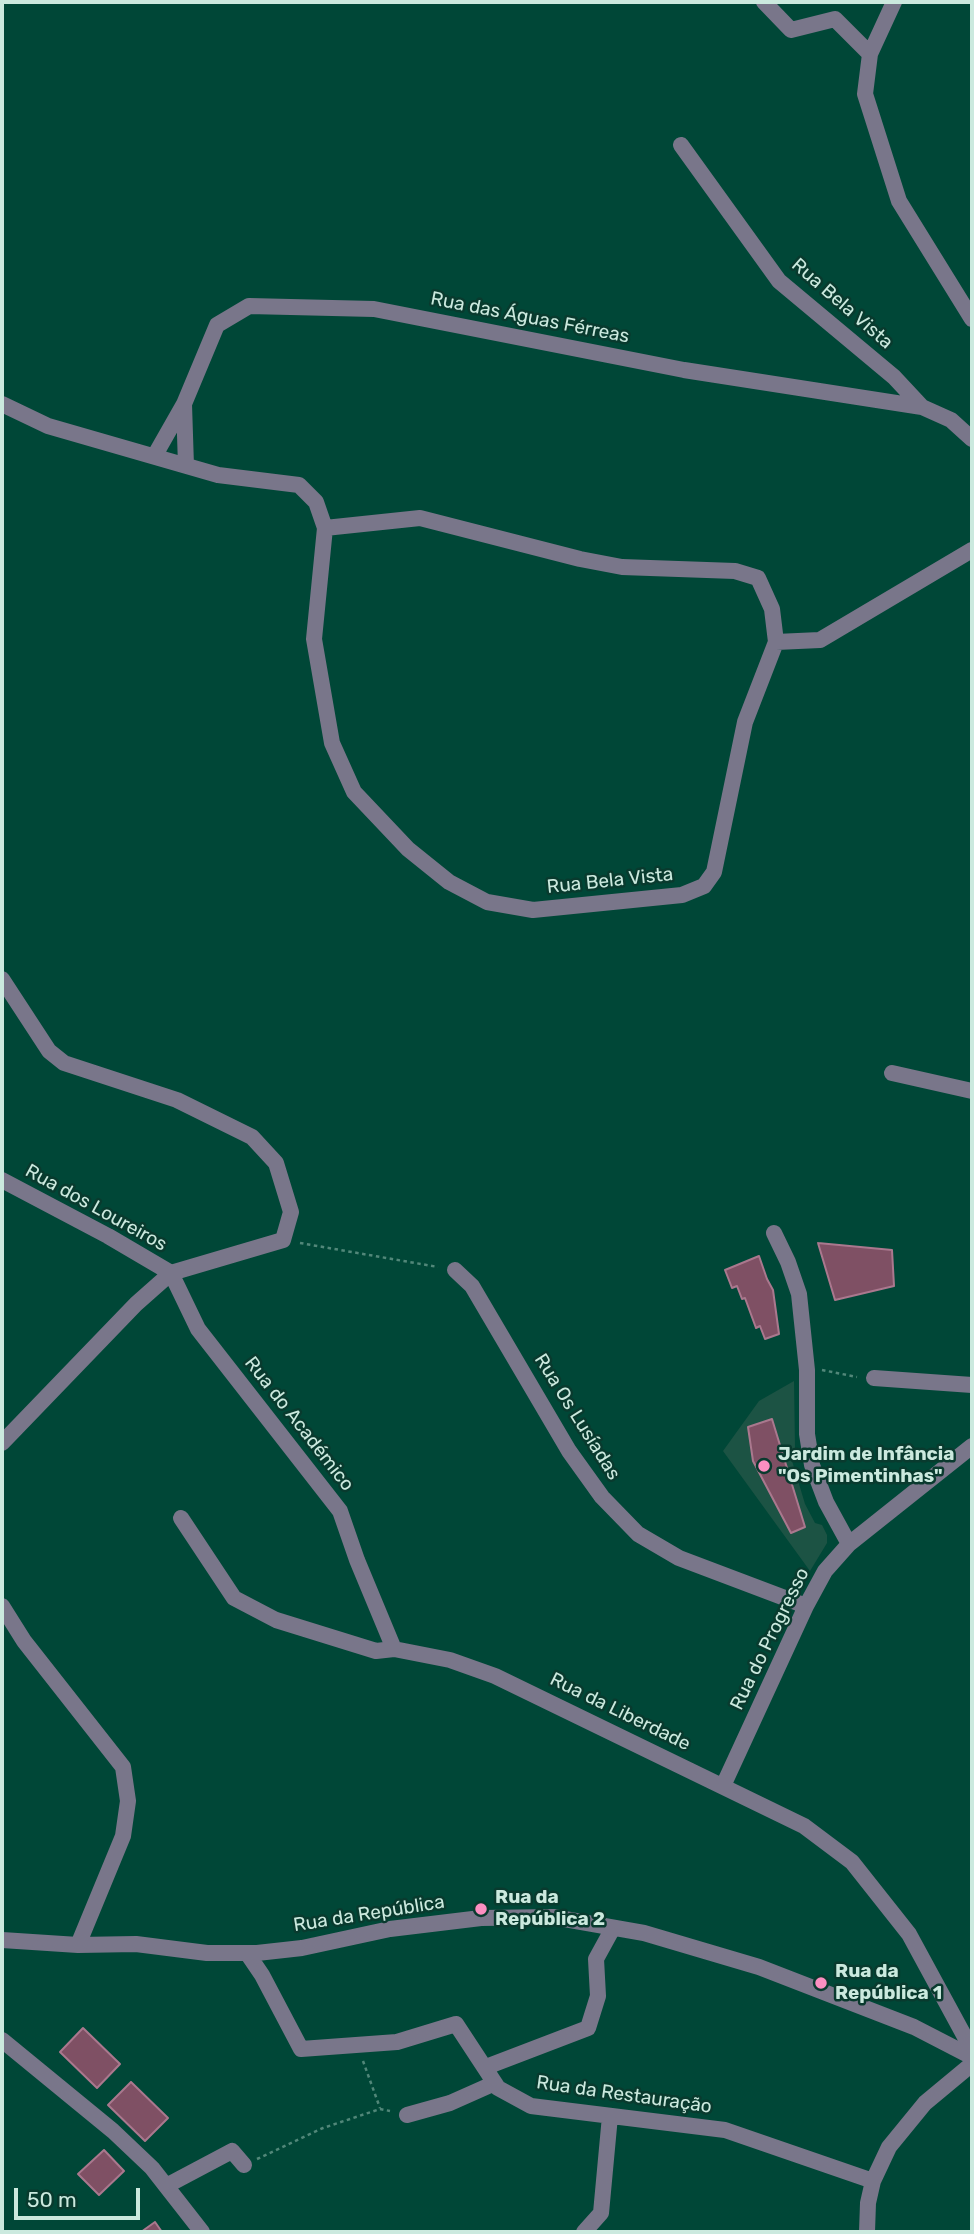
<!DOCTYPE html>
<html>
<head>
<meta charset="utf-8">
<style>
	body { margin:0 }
	#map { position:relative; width:974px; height:2234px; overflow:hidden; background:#004737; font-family:Rubik,sans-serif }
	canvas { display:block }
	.frame { position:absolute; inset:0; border:4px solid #cbe9de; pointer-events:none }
	.scale { position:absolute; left:14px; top:2188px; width:126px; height:32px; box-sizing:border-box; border:4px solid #cbe9de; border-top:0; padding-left:9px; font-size:21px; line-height:24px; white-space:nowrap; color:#cbe9de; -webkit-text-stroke:5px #093a2e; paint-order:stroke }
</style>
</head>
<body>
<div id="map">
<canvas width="974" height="2234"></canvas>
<div class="frame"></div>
<div class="scale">50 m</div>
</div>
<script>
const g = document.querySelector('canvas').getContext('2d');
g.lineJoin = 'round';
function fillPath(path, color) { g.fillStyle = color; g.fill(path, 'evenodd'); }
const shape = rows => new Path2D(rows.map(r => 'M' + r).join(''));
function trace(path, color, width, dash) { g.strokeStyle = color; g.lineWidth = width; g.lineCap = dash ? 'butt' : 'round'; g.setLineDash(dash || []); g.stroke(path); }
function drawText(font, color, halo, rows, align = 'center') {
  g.font = font + ' Rubik,sans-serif'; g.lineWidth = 5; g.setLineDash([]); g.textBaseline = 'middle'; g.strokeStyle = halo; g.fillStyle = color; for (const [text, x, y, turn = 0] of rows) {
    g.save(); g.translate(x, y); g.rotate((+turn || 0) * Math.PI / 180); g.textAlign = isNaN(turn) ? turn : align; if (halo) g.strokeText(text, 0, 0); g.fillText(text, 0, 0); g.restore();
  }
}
fillPath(shape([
	[794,1381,795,1448,790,1454,805,1504,815,1523,822,1525,827,1535,827,1543,810,1571,723,1451,759,1401]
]), '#1c5344');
const building = shape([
	[818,1243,892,1250,894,1286,835,1300,818,1243],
	[759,1256,767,1279,773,1290,779,1334,765,1339,760,1326,756,1328,745,1298,742,1299,737,1286,732,1288,725,1270,759,1256],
	[772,1419,805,1527,791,1533,753,1461,748,1427,772,1419],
	[83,2028,120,2064,97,2088,60,2052,83,2028],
	[131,2082,168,2118,145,2141,108,2105,131,2082],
	[104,2150,124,2171,99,2195,78,2174,104,2150],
	[155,2222,162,2232,141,2232,155,2222]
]);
fillPath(building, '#7f5064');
trace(building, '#aa788e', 2);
trace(shape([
	[300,1243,438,1267],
	[822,1370,857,1377],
	[363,2061,380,2108],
	[257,2159,323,2128,380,2109,390,2111]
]), '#518779', 2.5, [3.5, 3.5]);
trace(shape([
	[764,2,791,30,835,19,870,54],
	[894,2,870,54,865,94,899,201,972,319],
	[681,145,779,281,894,377,922,407,951,420,972,439],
	[2,404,48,426,218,475,299,485,316,502,325,528,314,639,332,743,354,792,408,849,449,882,487,902,533,910,682,895,704,886,714,872,745,722,776,642,820,640,972,550],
	[184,404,186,466],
	[155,455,184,404,217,325,249,306,374,309,684,370,922,407],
	[325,528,420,518,580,559,622,567,735,571,758,578,772,609,776,642],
	[2,979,49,1051,64,1063,177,1100,252,1137,276,1163,291,1212,283,1240,171,1273,136,1304,2,1443],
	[892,1073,972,1091],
	[2,1180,108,1236,171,1273],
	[774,1233,788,1262,799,1294,807,1370,807,1434,812,1465,826,1502,849,1544],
	[455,1270,472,1286,569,1451,602,1497,638,1534,679,1558,806,1606],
	[171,1273,198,1329,340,1511,357,1560,394,1649],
	[874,1378,972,1385],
	[181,1518,234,1598,276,1620,376,1651,394,1649,450,1660,495,1676,804,1826,852,1862,909,1934,972,2050],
	[2,1606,24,1641,123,1767,128,1801,123,1836,78,1945],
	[723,1786,806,1606,825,1571,849,1544,972,1446],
	[2,1940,78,1945,136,1944,207,1953,257,1953,302,1948,390,1929,481,1918,553,1917,644,1933,759,1967,914,2027,972,2057],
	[247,1953,262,1975,301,2049,397,2042,456,2024,498,2088,531,2106,725,2130,873,2181],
	[2,2040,113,2131,152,2168,202,2232],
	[486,2067,588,2028,598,1996,596,1959,613,1928],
	[407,2115,450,2103,495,2083],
	[166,2186,232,2151,244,2165],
	[584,2232,601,2213,610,2116],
	[867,2232,868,2203,873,2181,889,2147,925,2103,972,2064]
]), '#79768a', 16);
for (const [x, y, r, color] of [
	[764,1466,7,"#fc8fc1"],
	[481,1909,7,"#fc8fc1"],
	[821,1983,7,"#fc8fc1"]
]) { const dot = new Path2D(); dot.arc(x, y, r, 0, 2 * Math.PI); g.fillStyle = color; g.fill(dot); trace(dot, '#093a2e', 2.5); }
drawText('19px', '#cbe9de', '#093a2e', [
	["Rua Bela Vista",842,304,41],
	["Rua das Águas Férreas",530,318,11],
	["Rua Bela Vista",610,881,-6],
	["Rua dos Loureiros",96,1208,29],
	["Rua Os Lusíadas",577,1417,58],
	["Rua do Académico",299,1424,52],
	["Rua do Progresso",770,1639,-64],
	["Rua da Liberdade",620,1712,26],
	["Rua da República",369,1914,-9],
	["Rua da Restauração",624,2095,8]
]);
drawText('bold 19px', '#cbe9de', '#093a2e', [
	["Jardim de Infância",778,1455],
	["\"Os Pimentinhas\"",778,1477],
	["Rua da",495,1898],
	["República 2",495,1920],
	["Rua da",835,1972],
	["República 1",835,1994]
], 'left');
</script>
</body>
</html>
